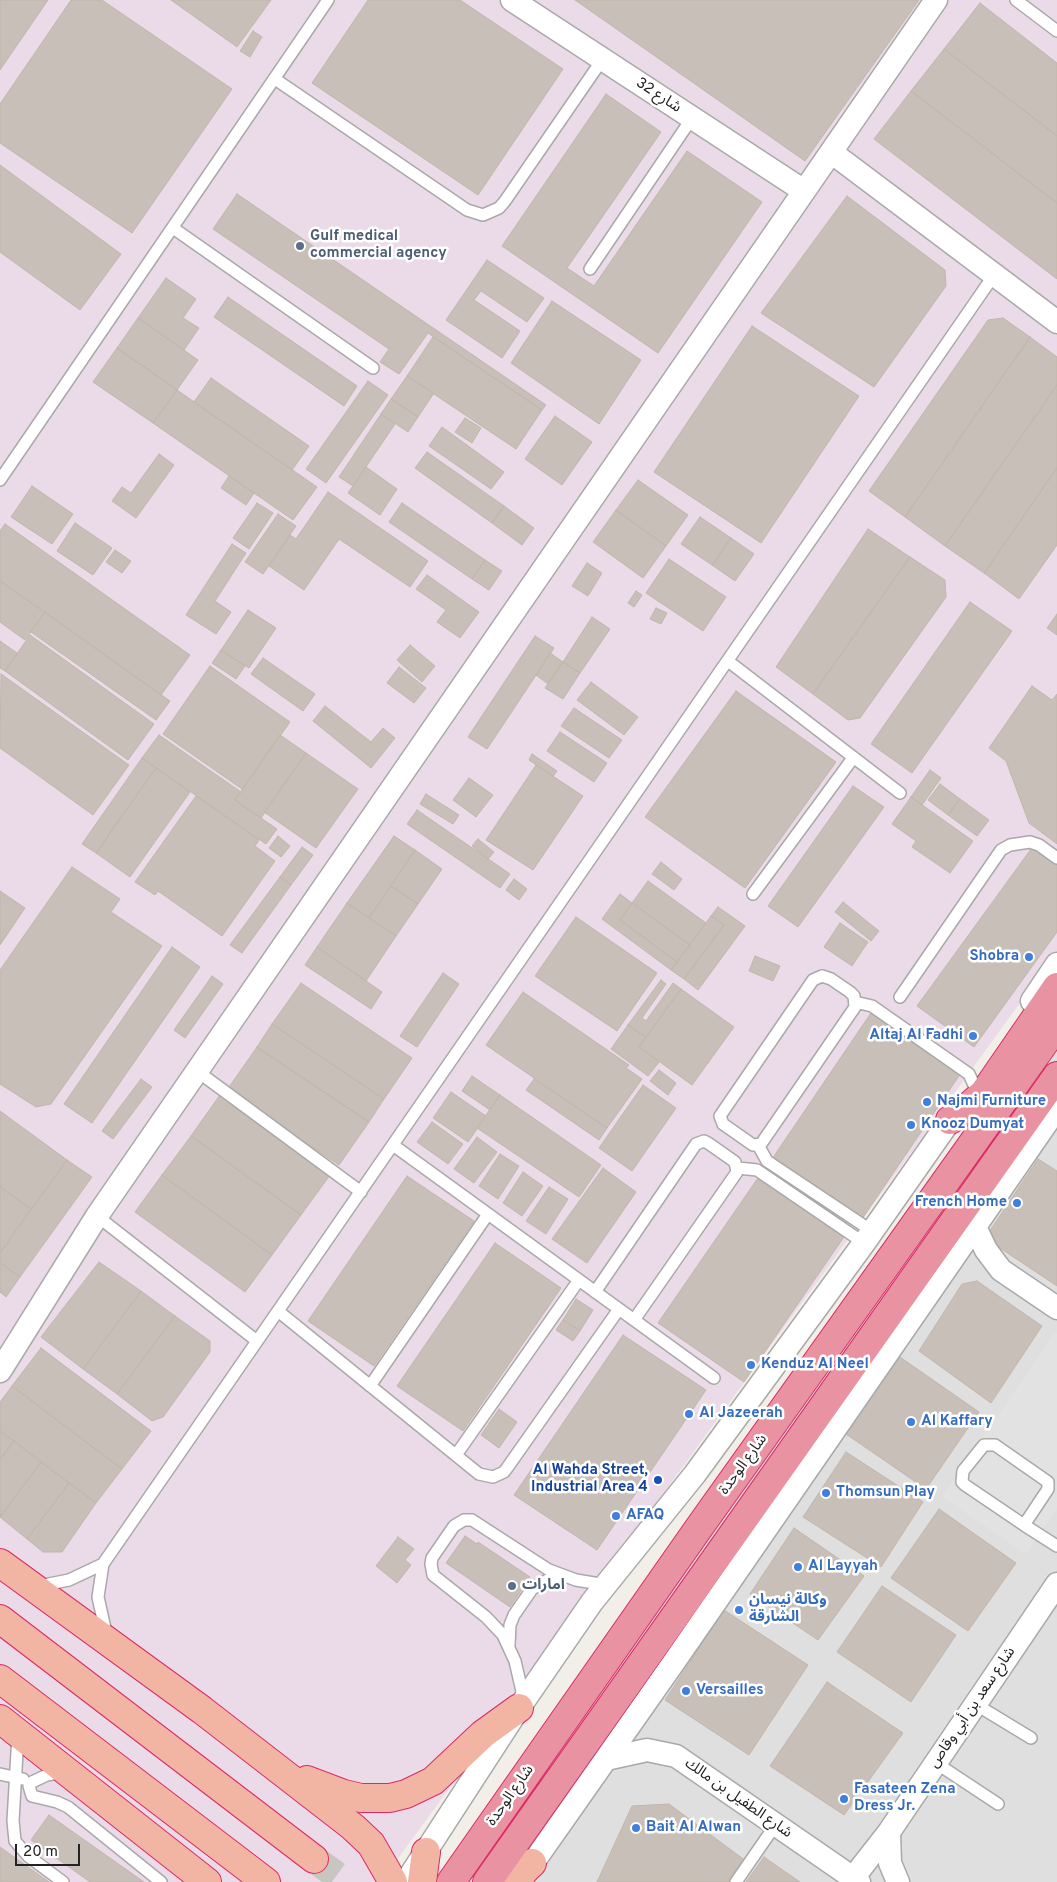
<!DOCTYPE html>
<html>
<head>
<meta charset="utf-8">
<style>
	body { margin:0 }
	#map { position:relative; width:1057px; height:1882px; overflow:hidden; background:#f2efe9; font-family:Overpass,sans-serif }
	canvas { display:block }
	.scale { position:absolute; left:15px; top:1844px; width:65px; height:22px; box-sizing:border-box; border:2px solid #222; border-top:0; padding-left:6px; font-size:15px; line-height:18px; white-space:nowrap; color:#222; -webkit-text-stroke:4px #fff; paint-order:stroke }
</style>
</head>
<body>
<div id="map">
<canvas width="1057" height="1882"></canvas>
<div class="scale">20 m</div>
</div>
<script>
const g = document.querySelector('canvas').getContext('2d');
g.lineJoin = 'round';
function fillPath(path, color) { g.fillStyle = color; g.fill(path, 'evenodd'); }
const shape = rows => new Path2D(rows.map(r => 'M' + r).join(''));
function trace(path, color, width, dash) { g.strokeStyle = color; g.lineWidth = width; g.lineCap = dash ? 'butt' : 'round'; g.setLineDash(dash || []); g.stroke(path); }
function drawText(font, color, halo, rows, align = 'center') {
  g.font = font + ' Overpass,"Noto Sans Arabic",sans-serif'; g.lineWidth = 5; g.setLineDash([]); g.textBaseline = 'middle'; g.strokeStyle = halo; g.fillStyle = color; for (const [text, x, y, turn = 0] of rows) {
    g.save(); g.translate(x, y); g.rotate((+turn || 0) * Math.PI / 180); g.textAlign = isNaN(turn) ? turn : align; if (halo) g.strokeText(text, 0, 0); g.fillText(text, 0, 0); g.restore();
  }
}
fillPath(shape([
	[1057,1020,1057,1882,458,1882]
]), '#e0dfdf');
fillPath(shape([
	[0,0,1057,0,1057,952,381,1882,0,1882]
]), '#ebdbe8');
fillPath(shape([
	[1054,1333,1057,1334,1057,1508,1026,1554,942,1497]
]), '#e2e2e2');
const building = shape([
	[0,0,48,0,0,70,0,0],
	[71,0,102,0,232,89,132,233,0,143,0,104,71,0],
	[171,0,271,0,237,47,171,0],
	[368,0,460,0,563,69,478,195,312,83,368,0],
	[575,0,919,0,805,161,575,0],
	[980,3,1057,63,1057,136,944,49,980,3],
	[253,31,262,37,250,57,240,51,253,31],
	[944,49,1057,136,1057,203,911,91,944,49],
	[911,91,1057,203,1057,279,874,139,911,91],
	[606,94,661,132,567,268,594,286,687,151,762,202,658,353,502,246,606,94],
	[0,165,121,254,80,310,0,252,0,165],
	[237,194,546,405,542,410,428,333,399,374,380,362,389,349,213,229,237,194],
	[847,196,945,270,946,286,874,387,761,313,847,196],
	[487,260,544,298,527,322,481,291,474,300,520,331,502,358,446,320,487,260],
	[166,278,196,299,183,318,199,328,184,350,138,318,166,278],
	[228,297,357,386,344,406,214,317,228,297],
	[552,301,641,360,599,424,511,363,552,301],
	[138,318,198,360,177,390,117,348,138,318],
	[1003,318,1030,337,905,517,869,491,988,320,1003,318],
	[752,326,859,396,761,543,654,472,752,326],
	[433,337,542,410,516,449,407,376,433,337],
	[1030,337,1057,357,1057,385,945,546,905,517,1030,337],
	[117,348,177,390,153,423,93,382,117,348],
	[407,376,434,393,418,417,391,399,407,376],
	[211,378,309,446,292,470,194,402,211,378],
	[368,381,388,395,326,483,306,469,368,381],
	[1057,385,1057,468,984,573,945,546,1057,385],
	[177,390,317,487,293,520,153,423,177,390],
	[391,399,418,417,408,432,381,414,391,399],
	[381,414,395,424,353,486,339,477,381,414],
	[555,416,592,442,562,485,525,459,555,416],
	[465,418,481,428,472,443,455,432,465,418],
	[442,427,504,472,491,489,429,446,442,427],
	[427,452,504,506,492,523,415,468,427,452],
	[159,454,174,465,136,518,112,501,122,487,131,493,159,454],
	[366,467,397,489,380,515,348,493,366,467],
	[1057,468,1057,545,1019,599,984,573,1057,468],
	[229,476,254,493,246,505,221,488,229,476],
	[638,480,688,515,666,546,616,510,638,480],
	[32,486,73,514,52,544,11,517,32,486],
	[328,492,428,561,410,587,339,539,304,590,269,566,290,535,296,539,328,492],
	[257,503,273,513,249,549,233,538,257,503],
	[402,503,485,560,472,579,389,522,402,503],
	[504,506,534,528,522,545,492,523,504,506],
	[616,510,666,546,643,578,593,542,616,510],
	[278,514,296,526,263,574,245,562,278,514],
	[700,517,731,538,712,565,681,544,700,517],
	[75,523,112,548,93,575,57,551,75,523],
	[5,524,190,655,161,695,0,581,0,531,5,524],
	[868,529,910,557,813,694,776,667,868,529],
	[731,538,754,554,735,581,712,565,731,538],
	[232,544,246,553,215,601,231,612,216,634,186,615,232,544],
	[115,550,131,561,122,573,106,562,115,550],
	[910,557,945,580,946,597,860,718,848,720,813,694,910,557],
	[669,559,726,597,703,631,646,593,669,559],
	[485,560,502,571,489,590,472,579,485,560],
	[587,563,602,573,588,596,572,586,587,563],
	[427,575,479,612,460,638,437,622,446,610,416,589,427,575],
	[0,581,45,612,25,640,0,622,0,581],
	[636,591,642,595,634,607,628,603,636,591],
	[970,602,1012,631,912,773,871,744,970,602],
	[656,608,667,613,661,624,650,619,656,608],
	[248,610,276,628,249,668,221,650,248,610],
	[45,612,170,701,156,720,31,632,45,612],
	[1057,614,1057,635,1047,628,1057,614],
	[592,617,610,629,580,673,563,662,592,617],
	[30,635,154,724,128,760,5,671,30,635],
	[535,636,554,648,487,749,468,737,535,636],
	[0,641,17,653,5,671,0,668,0,641],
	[410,645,435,666,422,682,397,660,410,645],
	[221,650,245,666,236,679,212,663,221,650],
	[550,653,563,662,548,684,536,675,550,653],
	[263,658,315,694,303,711,251,674,263,658],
	[563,662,580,673,563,699,545,688,563,662],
	[210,666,290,722,242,789,163,734,210,666],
	[399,667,426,688,414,703,387,683,399,667],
	[1,674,129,765,93,815,0,748,1,674],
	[591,682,638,717,624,735,577,700,591,682],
	[1032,686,1052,700,1057,694,1057,844,1029,823,1006,761,989,748,1032,686],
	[736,691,836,762,745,888,645,817,736,691],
	[325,706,371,742,383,728,395,738,371,768,313,721,325,706],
	[574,708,622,740,609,758,561,726,574,708],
	[560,732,607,763,594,782,547,751,560,732],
	[159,735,241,792,235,800,277,829,266,844,142,758,159,735],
	[280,735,306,753,261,818,235,800,280,735],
	[306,753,358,789,316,848,264,812,306,753],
	[532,754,557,771,553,776,529,760,532,754],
	[142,758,156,768,96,853,82,844,142,758],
	[536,765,583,796,533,870,486,840,536,765],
	[156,768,190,792,130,877,96,853,156,768],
	[930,770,941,778,922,805,911,797,930,770],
	[469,778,493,795,476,817,453,800,469,778],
	[940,784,960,799,948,815,928,800,940,784],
	[853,786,884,807,798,927,768,906,853,786],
	[426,794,459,815,453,824,420,804,426,794],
	[196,796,259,840,255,846,275,861,222,936,158,891,155,895,135,882,196,796],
	[911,797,973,841,950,873,912,847,916,841,892,824,911,797],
	[960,799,989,820,977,836,948,815,960,799],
	[417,810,510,874,500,888,407,824,417,810],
	[278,836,290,846,281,857,269,848,278,836],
	[394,836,415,850,369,918,347,903,394,836],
	[478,839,494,852,488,859,472,846,478,839],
	[1034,845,1057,861,1057,932,974,1047,917,1006,1034,845],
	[302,847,313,855,291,885,280,877,302,847],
	[415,850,442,869,418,904,391,886,415,850],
	[661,862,682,879,674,890,652,874,661,862],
	[72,867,120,899,111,912,162,946,51,1104,36,1107,0,1084,0,970,72,867],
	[280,877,291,885,242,953,230,945,280,877],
	[514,879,527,889,519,900,506,890,514,879],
	[648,881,706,923,690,945,632,903,648,881],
	[391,886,418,904,396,936,369,918,391,886],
	[0,891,25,908,0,945,0,891],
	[620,894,632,903,620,920,677,962,671,970,602,919,620,894],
	[843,902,879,931,871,941,835,912,843,902],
	[347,903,396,936,366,981,317,947,347,903],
	[632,903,690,945,677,962,620,920,632,903],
	[718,907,745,926,698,990,684,979,724,925,711,916,718,907],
	[711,916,724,925,684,979,671,970,711,916],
	[576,917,657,973,617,1031,535,976,576,917],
	[840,923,868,942,852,966,824,947,840,923],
	[172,947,200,967,92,1123,64,1104,172,947],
	[317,947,382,992,371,1009,305,965,317,947],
	[755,956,780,966,773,981,749,971,755,956],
	[443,973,459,984,417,1047,400,1036,443,973],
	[212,976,223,984,185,1038,174,1030,212,976],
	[661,980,666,984,642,1018,646,1021,673,983,681,989,646,1037,628,1025,661,980],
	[301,983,412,1058,384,1099,272,1024,301,983],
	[681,989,734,1027,692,1085,639,1047,681,989],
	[523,992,629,1065,626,1068,642,1079,607,1128,486,1045,523,992],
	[871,1013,961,1073,862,1219,772,1159,871,1013],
	[272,1024,384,1099,369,1122,257,1047,272,1024],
	[628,1025,646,1037,639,1047,659,1062,648,1076,611,1049,628,1025],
	[257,1047,369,1122,339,1165,227,1090,257,1047],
	[659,1070,676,1083,668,1095,650,1081,659,1070],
	[472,1076,500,1095,490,1110,462,1091,472,1076],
	[141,1079,152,1087,113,1139,102,1131,141,1079],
	[534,1079,607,1128,599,1140,526,1090,534,1079],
	[643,1085,676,1108,632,1171,599,1148,643,1085],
	[451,1092,486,1116,468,1142,433,1118,451,1092],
	[220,1095,330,1175,301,1215,191,1136,220,1095],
	[500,1095,601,1165,579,1197,477,1128,500,1095],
	[0,1111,67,1160,31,1209,0,1187,0,1111],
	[432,1122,463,1144,448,1164,417,1142,432,1122],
	[191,1136,301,1215,272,1255,162,1175,191,1136],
	[477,1137,497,1152,474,1183,454,1169,477,1137],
	[500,1154,519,1166,498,1199,479,1186,500,1154],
	[1038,1159,1057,1171,1057,1286,985,1238,1038,1159],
	[67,1160,92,1177,20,1277,0,1263,0,1253,67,1160],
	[603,1168,636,1192,587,1263,552,1239,603,1168],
	[523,1172,543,1186,522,1216,503,1203,523,1172],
	[162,1175,272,1255,245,1292,135,1212,162,1175],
	[760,1175,846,1234,744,1382,658,1323,760,1175],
	[407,1176,474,1221,374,1366,308,1321,407,1176],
	[0,1187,31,1209,0,1253,0,1187],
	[549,1187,568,1199,546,1234,526,1221,549,1187],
	[495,1243,561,1288,463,1431,397,1386,495,1243],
	[99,1262,141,1291,83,1369,41,1337,99,1262],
	[0,1263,20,1277,6,1297,0,1292,0,1263],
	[977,1281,1042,1326,991,1403,919,1351,962,1284,977,1281],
	[141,1291,175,1316,117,1394,83,1369,141,1291],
	[576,1299,593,1310,580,1331,563,1320,576,1299],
	[175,1316,210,1341,210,1352,163,1417,152,1421,117,1394,175,1316],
	[563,1320,580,1331,573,1341,556,1330,563,1320],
	[623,1335,706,1390,597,1550,514,1495,623,1335],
	[41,1348,151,1431,122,1469,12,1386,41,1348],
	[897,1355,979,1412,926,1489,843,1432,897,1355],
	[12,1386,122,1469,96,1503,0,1431,0,1402,12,1386],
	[499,1409,517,1422,499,1448,481,1435,499,1409],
	[0,1431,14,1441,0,1460,0,1431],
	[14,1441,41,1462,0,1517,0,1460,14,1441],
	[846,1452,923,1502,881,1567,803,1517,846,1452],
	[41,1462,69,1483,27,1539,0,1517,41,1462],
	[69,1483,96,1503,62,1552,43,1552,27,1539,69,1483],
	[939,1509,1016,1563,968,1631,891,1578,939,1509],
	[794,1528,864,1576,818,1640,750,1594,794,1528],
	[465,1536,477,1544,478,1542,530,1577,510,1607,446,1563,465,1536],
	[398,1537,414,1549,405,1560,411,1565,397,1583,376,1566,398,1537],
	[882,1586,956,1635,911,1702,837,1652,882,1586],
	[724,1610,808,1665,749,1755,665,1700,724,1610],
	[827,1682,903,1733,844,1815,770,1766,827,1682],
	[669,1804,746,1861,732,1882,597,1882,632,1806,669,1804],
	[49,1815,144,1882,90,1882,31,1840,49,1815],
	[0,1847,49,1882,0,1882,0,1847],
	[764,1857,800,1882,746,1882,764,1857]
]);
fillPath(building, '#c7bfb8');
trace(building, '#c4b6ab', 1);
trace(shape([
	[314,1859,346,1882]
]), '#c8c6c1', 28, [28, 14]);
const service = shape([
	[1016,0,1057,31],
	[275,79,467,210,483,215,499,208,505,201,602,60],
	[173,228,373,368],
	[590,269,692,118],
	[0,480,328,0],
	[728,661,900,793],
	[753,894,853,758],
	[822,976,831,979,850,992,854,996,855,1007,761,1144,753,1145,723,1124,720,1116,813,980,822,976],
	[900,997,1001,850,1010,845,1030,842,1039,845,1057,858],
	[855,1002,872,1006,969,1074,974,1085],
	[197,1071,361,1192],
	[393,1145,714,1378],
	[758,1145,767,1161,872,1231],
	[738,1168,757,1170,864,1243],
	[97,1216,257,1341],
	[595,1292,696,1144,704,1141,708,1143,735,1162,737,1172,634,1320],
	[278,1311,479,1474,493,1477,504,1472,507,1468,619,1309],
	[370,1386,488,1214],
	[456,1455,579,1280],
	[1024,1525,1048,1489,1048,1482,995,1445,984,1445,963,1471,962,1482,965,1485,1024,1525,1057,1546],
	[39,1586,69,1580,103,1564],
	[106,1633,98,1597,103,1564,994,275],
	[509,1645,510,1625,514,1615,532,1589,551,1578,562,1576],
	[524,1700,515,1661,503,1635,486,1617,433,1575,431,1564,432,1558,454,1526,464,1520,472,1520,549,1570,576,1580,606,1585],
	[975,1704,1031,1738],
	[18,1735,13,1821,15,1841,28,1856,63,1882],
	[936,1763,998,1804],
	[63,1772,47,1775,32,1782,29,1786,32,1796,57,1802,68,1807,161,1882],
	[0,1774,23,1779],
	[736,1882,776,1824]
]);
const minor = shape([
	[512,0,804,191],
	[831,152,1057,322],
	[1032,1001,1057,964],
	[975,1227,986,1250,1001,1270,1057,1308],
	[0,1371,97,1216,936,0],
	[606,1759,647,1750,676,1756,859,1882],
	[889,1832,890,1863,898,1882],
	[523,1877,674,1662,1057,1108],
	[853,1878,889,1832,1057,1584],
	[406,1882,519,1708,592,1602,695,1474,864,1243,960,1106]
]);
const trunk = shape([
	[0,1563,202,1710,353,1827,371,1844,393,1882],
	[0,1619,314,1859],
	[0,1679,266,1882],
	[0,1719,207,1882],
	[307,1780,344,1794,361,1798,390,1798,406,1794,433,1781,483,1734,519,1708],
	[422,1882,426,1852],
	[512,1882,532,1863]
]);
const motorway = shape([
	[950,1120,962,1112,984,1093,1057,987],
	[451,1882,698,1529,1057,1025],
	[487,1882,1057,1076]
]);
trace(service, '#a9a9a9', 14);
trace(minor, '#a9a9a9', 25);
trace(trunk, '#dc2a67', 30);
trace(motorway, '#dc2a67', 30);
trace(service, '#fff', 11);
trace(minor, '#fff', 22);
trace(trunk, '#f2b4a3', 28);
trace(motorway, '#e892a2', 28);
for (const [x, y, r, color] of [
	[300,246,5,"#5c6f8a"],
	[1029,957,5,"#3f7fe0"],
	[973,1036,5,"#3f7fe0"],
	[927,1102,5,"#3f7fe0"],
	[911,1125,5,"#3f7fe0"],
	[1017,1203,5,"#3f7fe0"],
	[751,1365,5,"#3f7fe0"],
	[689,1414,5,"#3f7fe0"],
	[911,1422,5,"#3f7fe0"],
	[658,1480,5,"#1a4fb4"],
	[826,1493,5,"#3f7fe0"],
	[616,1516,5,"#3f7fe0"],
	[798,1567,5,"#3f7fe0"],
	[512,1586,5,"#5c6f8a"],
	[739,1610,5,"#3f7fe0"],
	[686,1691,5,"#3f7fe0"],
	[844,1799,5,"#3f7fe0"],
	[636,1828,5,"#3f7fe0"]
]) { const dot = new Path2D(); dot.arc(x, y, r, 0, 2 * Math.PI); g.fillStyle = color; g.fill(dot); trace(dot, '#fff', 2); }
drawText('15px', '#222', '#fff', [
	["شارع 32",658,96,33],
	["شارع الوحدة",744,1465,-54],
	["شارع سعد بن أبي وقاص",973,1708,-56],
	["شارع الوحدة",511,1796,-55],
	["شارع الطفيل بن مالك",738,1799,35]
]);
drawText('bold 15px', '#4e5e75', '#fff', [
	["Gulf medical",310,237],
	["commercial agency",310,254],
	["امارات",522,1586]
], 'left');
drawText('bold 15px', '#366cbe', '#fff', [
	["Shobra",1019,957,"right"],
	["Altaj Al Fadhi",963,1036,"right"],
	["Najmi Furniture",937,1102],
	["Knooz Dumyat",921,1125],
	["French Home",1007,1203,"right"],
	["Kenduz Al Neel",761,1365],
	["Al Jazeerah",699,1414],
	["Al Kaffary",921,1422],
	["Thomsun Play",836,1493],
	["AFAQ",626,1516],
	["Al Layyah",808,1567],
	["وكالة نيسان",749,1601],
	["الشارقة",749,1618],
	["Versailles",696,1691],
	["Fasateen Zena",854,1790],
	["Dress Jr.",854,1807],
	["Bait Al Alwan",646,1828]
], 'left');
drawText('bold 15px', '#164399', '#fff', [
	["Al Wahda Street,",648,1471],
	["Industrial Area 4",648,1488]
], 'right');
</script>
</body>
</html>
